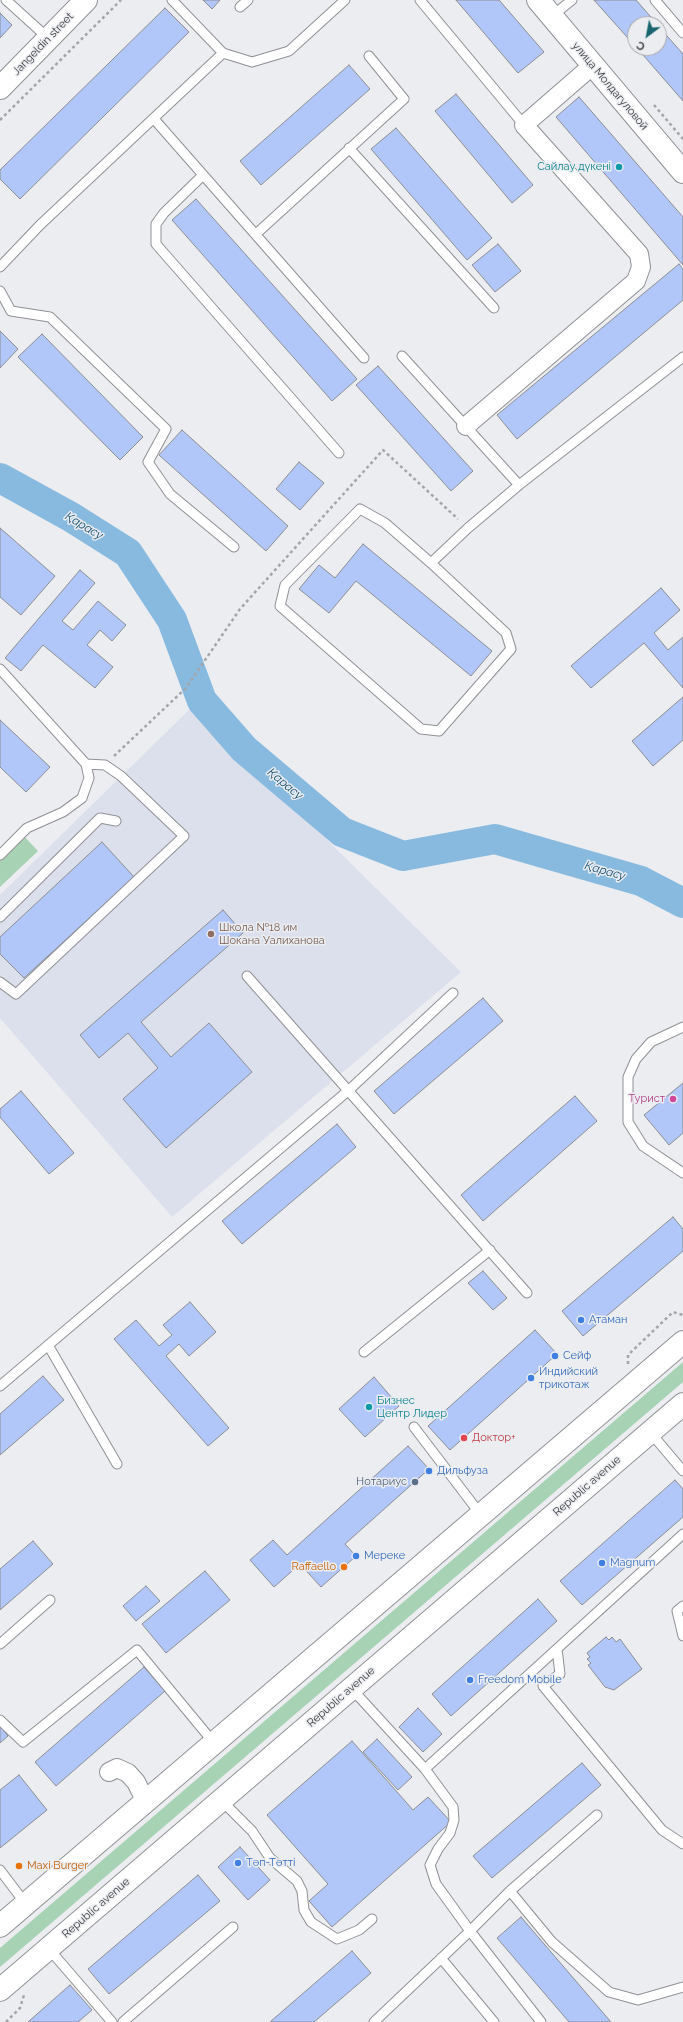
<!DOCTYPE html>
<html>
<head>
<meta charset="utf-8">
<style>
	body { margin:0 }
	#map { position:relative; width:683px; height:2022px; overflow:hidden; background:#ebedf1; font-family:Raleway,sans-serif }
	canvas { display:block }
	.north { position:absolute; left:627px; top:16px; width:40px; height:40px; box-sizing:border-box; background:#ebedf1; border:1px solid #a5a7a9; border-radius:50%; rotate:212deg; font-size:11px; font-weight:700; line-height:16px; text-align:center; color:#3c3d3e }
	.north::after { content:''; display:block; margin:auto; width:14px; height:18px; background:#19656f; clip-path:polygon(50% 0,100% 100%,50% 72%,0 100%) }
</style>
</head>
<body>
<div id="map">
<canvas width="683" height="2022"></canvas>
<div class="north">С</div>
</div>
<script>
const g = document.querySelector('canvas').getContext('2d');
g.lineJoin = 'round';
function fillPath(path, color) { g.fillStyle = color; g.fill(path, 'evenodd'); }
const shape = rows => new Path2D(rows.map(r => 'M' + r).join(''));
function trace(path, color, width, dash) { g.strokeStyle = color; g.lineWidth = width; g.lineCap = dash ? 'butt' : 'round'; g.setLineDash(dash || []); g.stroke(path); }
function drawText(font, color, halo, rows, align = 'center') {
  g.font = font + ' Raleway,sans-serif'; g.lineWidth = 3; g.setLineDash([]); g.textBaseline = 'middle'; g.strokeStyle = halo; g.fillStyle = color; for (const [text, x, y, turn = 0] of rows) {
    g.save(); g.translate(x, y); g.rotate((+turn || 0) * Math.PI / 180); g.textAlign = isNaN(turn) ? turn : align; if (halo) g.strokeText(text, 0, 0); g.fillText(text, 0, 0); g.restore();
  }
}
fillPath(shape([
	[192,707,461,972,172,1217,0,1018,0,895]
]), '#dbe0ec');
fillPath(shape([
	[20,832,38,851,0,887,0,852],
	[683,1362,683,1382,0,1967,0,1948]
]), '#a7d2b4');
trace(shape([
	[0,478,71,517,128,553,172,620,202,701,244,749,342,832,403,856,495,839,641,881,683,903]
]), '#88badf', 30);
const building = shape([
	[203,0,220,0,212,9,203,0],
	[456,0,499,0,544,52,518,73,456,0],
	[594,0,636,0,657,24,635,24,635,46,594,0],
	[165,8,189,32,20,199,0,179,0,170,165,8],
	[0,13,12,25,0,38,0,13],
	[659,27,683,54,683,101,637,48,659,48,659,27],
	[349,65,370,89,261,185,240,161,349,65],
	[456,94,533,185,512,203,435,111,456,94],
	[579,97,683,217,683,265,556,117,579,97],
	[396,128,492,238,467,260,371,149,396,128],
	[196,199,357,379,332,401,172,220,196,199],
	[498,244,521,271,495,292,472,265,498,244],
	[679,264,683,269,683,300,517,439,497,415,679,264],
	[0,331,18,349,0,368,0,331],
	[42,334,143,437,120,460,18,357,42,334],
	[378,366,473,471,451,491,356,385,378,366],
	[182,430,288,526,266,551,159,455,182,430],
	[299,462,324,483,300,510,276,489,299,462],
	[0,528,55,576,21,615,0,597,0,528],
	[363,544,492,651,471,676,356,581,329,613,299,589,319,565,335,578,363,544],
	[80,570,95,583,62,621,73,630,98,601,126,625,112,641,100,630,87,645,113,667,95,688,43,645,21,671,5,658,80,570],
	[661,588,680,610,654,633,668,650,683,637,683,688,644,643,591,688,571,666,661,588],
	[683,697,683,740,653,766,632,741,683,697],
	[0,720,50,767,26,792,0,767,0,720],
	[102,842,134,877,24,978,0,954,0,937,102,842],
	[223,910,243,933,141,1022,171,1057,209,1023,252,1072,166,1148,123,1099,158,1068,128,1033,99,1058,80,1035,223,910],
	[483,998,503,1021,394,1114,374,1091,483,998],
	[683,1083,683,1133,669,1145,644,1115,683,1083],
	[21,1091,74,1153,49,1174,0,1117,0,1109,21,1091],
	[575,1096,597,1121,483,1221,461,1195,575,1096],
	[337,1124,356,1147,242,1244,222,1221,337,1124],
	[673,1217,683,1229,683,1251,583,1336,562,1311,673,1217],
	[483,1271,507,1298,493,1310,468,1283,483,1271],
	[190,1302,216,1332,189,1356,179,1344,166,1356,229,1428,208,1446,114,1339,136,1320,159,1346,172,1335,163,1325,190,1302],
	[535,1330,557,1354,450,1450,428,1426,535,1330],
	[43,1376,64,1400,0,1455,0,1414,43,1376],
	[374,1377,399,1406,365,1437,339,1409,374,1377],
	[408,1446,429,1469,345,1544,356,1556,321,1587,300,1564,274,1587,250,1560,273,1540,287,1555,408,1446],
	[675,1480,683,1489,683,1517,582,1605,560,1581,675,1480],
	[33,1541,53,1564,0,1610,0,1569,33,1541],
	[205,1571,230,1600,166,1653,142,1624,205,1571],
	[146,1586,160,1601,136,1621,123,1606,146,1586],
	[538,1599,557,1621,451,1716,432,1694,538,1599],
	[606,1637,609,1640,612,1637,616,1642,620,1639,642,1669,614,1690,605,1687,588,1665,591,1663,587,1659,590,1657,587,1653,606,1637],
	[144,1667,165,1691,56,1786,35,1762,144,1667],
	[418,1708,442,1734,423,1752,399,1727,418,1708],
	[0,1726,8,1736,0,1743,0,1726],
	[377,1739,412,1777,398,1790,363,1752,377,1739],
	[352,1741,413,1810,428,1797,451,1822,332,1927,309,1901,328,1884,267,1815,352,1741],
	[582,1763,601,1785,492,1878,473,1856,582,1763],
	[19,1775,47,1810,0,1848,0,1790,19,1775],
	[240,1847,270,1880,248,1900,218,1867,240,1847],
	[198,1875,220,1901,109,1994,88,1969,198,1875],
	[521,1917,611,2022,569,2022,497,1938,521,1917],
	[352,1951,371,1973,314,2022,270,2022,352,1951],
	[70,1985,92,2010,78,2022,28,2022,70,1985]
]);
fillPath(building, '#b2c7f9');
trace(building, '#8b8d91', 1);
const service = shape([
	[6,0,49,39],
	[172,0,223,53],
	[420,0,524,125],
	[655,0,683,33],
	[240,7,248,0],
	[552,16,572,0],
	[154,119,364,358],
	[349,148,494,308],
	[203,175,164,213,156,224,156,244,339,453],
	[256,234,404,99,369,56],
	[0,267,40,225,223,53,252,62,289,51,345,0],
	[0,291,11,311,50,317,166,429,148,462,170,494,234,547],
	[402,356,519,485,683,357],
	[431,563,385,523,360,509,285,585,280,606,421,729,439,731,511,649,506,633,431,563,468,528,519,485],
	[0,669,86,764,89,778,82,798,63,812,27,828,0,855],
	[0,917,100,818,116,821],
	[247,976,527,1293],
	[0,982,16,994,184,836,121,776,105,765,86,764],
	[683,1027,651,1042,636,1059,628,1077,628,1122,643,1146,683,1173],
	[48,1345,117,1464],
	[364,1352,490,1250],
	[0,1386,349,1090,453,993],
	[414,1427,481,1515],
	[650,1432,683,1471],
	[683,1606,677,1611,683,1636],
	[0,1644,50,1600],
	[557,1649,560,1674,543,1686,662,1830,683,1844],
	[351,1688,425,1769,453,1807,454,1820,450,1833,438,1849,430,1865,436,1884,470,1931,510,1891,552,1942,609,1992,638,2000,683,1987],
	[0,1720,23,1742,137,1650,214,1743],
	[425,1769,683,1534],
	[221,1800,252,1831,270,1858,297,1881,302,1891,304,1910,311,1922,337,1939,359,1930,372,1919],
	[0,1870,25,1903],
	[510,1891,597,1815],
	[49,1949,112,2022],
	[441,1958,494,2022],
	[123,2022,233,1927],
	[374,2022,470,1931,541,2022]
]);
const minor = shape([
	[466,426,636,281,641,267,639,254,524,125,593,65],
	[109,1772,117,1768,128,1773,136,1782,146,1802]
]);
const tertiary = shape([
	[538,0,683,172]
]);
const secondary = shape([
	[0,88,86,0]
]);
const primary = shape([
	[0,1926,683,1342],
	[0,1990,683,1404]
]);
trace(service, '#8f9195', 11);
trace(minor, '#8f9195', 20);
trace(tertiary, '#8f9195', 24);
trace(secondary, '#8f9195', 24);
trace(primary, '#8f9195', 24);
trace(shape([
	[654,105,683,139],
	[0,120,121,0],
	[114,756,186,688,240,609,383,450,458,519],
	[628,1364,628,1355,673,1312,683,1315],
	[6,2022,20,2008,24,1995]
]), '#a4a5a8', 2.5, [3, 3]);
trace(service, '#fff', 9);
trace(minor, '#fff', 18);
trace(tertiary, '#fff', 22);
trace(secondary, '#fff', 22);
trace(primary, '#fff', 22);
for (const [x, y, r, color] of [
	[619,167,4,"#0f9aa8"],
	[211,934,4,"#8d6e63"],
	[673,1099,4,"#d1479c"],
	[581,1320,4,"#3f7fe0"],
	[555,1356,4,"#3f7fe0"],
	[531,1378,4,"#3f7fe0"],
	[369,1407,4,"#0f9aa8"],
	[464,1438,4,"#e0444e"],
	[429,1471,4,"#3f7fe0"],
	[415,1482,4,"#5c6f8a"],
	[356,1556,4,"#3f7fe0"],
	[602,1563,4,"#3f7fe0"],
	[344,1567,4,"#e8710a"],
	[470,1680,4,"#3f7fe0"],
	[238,1863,4,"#3f7fe0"],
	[19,1866,4,"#e8710a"]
]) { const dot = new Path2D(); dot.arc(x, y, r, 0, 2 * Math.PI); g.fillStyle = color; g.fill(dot); trace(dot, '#ebedf1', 1.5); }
drawText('11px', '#3c3d3e', '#ebedf1', [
	["Jangeldin street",43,44,-46],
	["улица Молдагуловой",610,86,50],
	["Republic avenue",587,1486,-41],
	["Republic avenue",341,1697,-41],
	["Republic avenue",96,1908,-41]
]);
drawText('11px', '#0d838f', '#ebedf1', [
	["Сайлау дүкені",611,167],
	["Бизнес",377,1401,"left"],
	["Центр Лидер",377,1414,"left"]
], 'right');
drawText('11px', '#785e54', '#ebedf1', [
	["Школа №18 им",219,928],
	["Шокана Уалиханова",219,941]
], 'left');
drawText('11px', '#b23c85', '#ebedf1', [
	["Турист",665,1099]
], 'right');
drawText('11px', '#366cbe', '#ebedf1', [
	["Атаман",589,1320],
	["Сейф",563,1356],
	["Индийский",539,1372],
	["трикотаж",539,1385],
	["Дильфуза",437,1471],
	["Мереке",364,1556],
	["Magnum",610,1563],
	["Freedom Mobile",478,1680],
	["Тәп-Тәтті",246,1863]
], 'left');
drawText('11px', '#be3a42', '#ebedf1', [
	["Доктор+",472,1438]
], 'left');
drawText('11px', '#4e5e75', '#ebedf1', [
	["Нотариус",407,1482]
], 'right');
drawText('11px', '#c56008', '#ebedf1', [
	["Raffaello",336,1567],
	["Maxi Burger",27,1866,"left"]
], 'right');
drawText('italic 12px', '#0b486c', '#ebedf1', [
	["Қарасу",84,526,31],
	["Қарасу",285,784,40],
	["Қарасу",605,871,16]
]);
</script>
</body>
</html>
